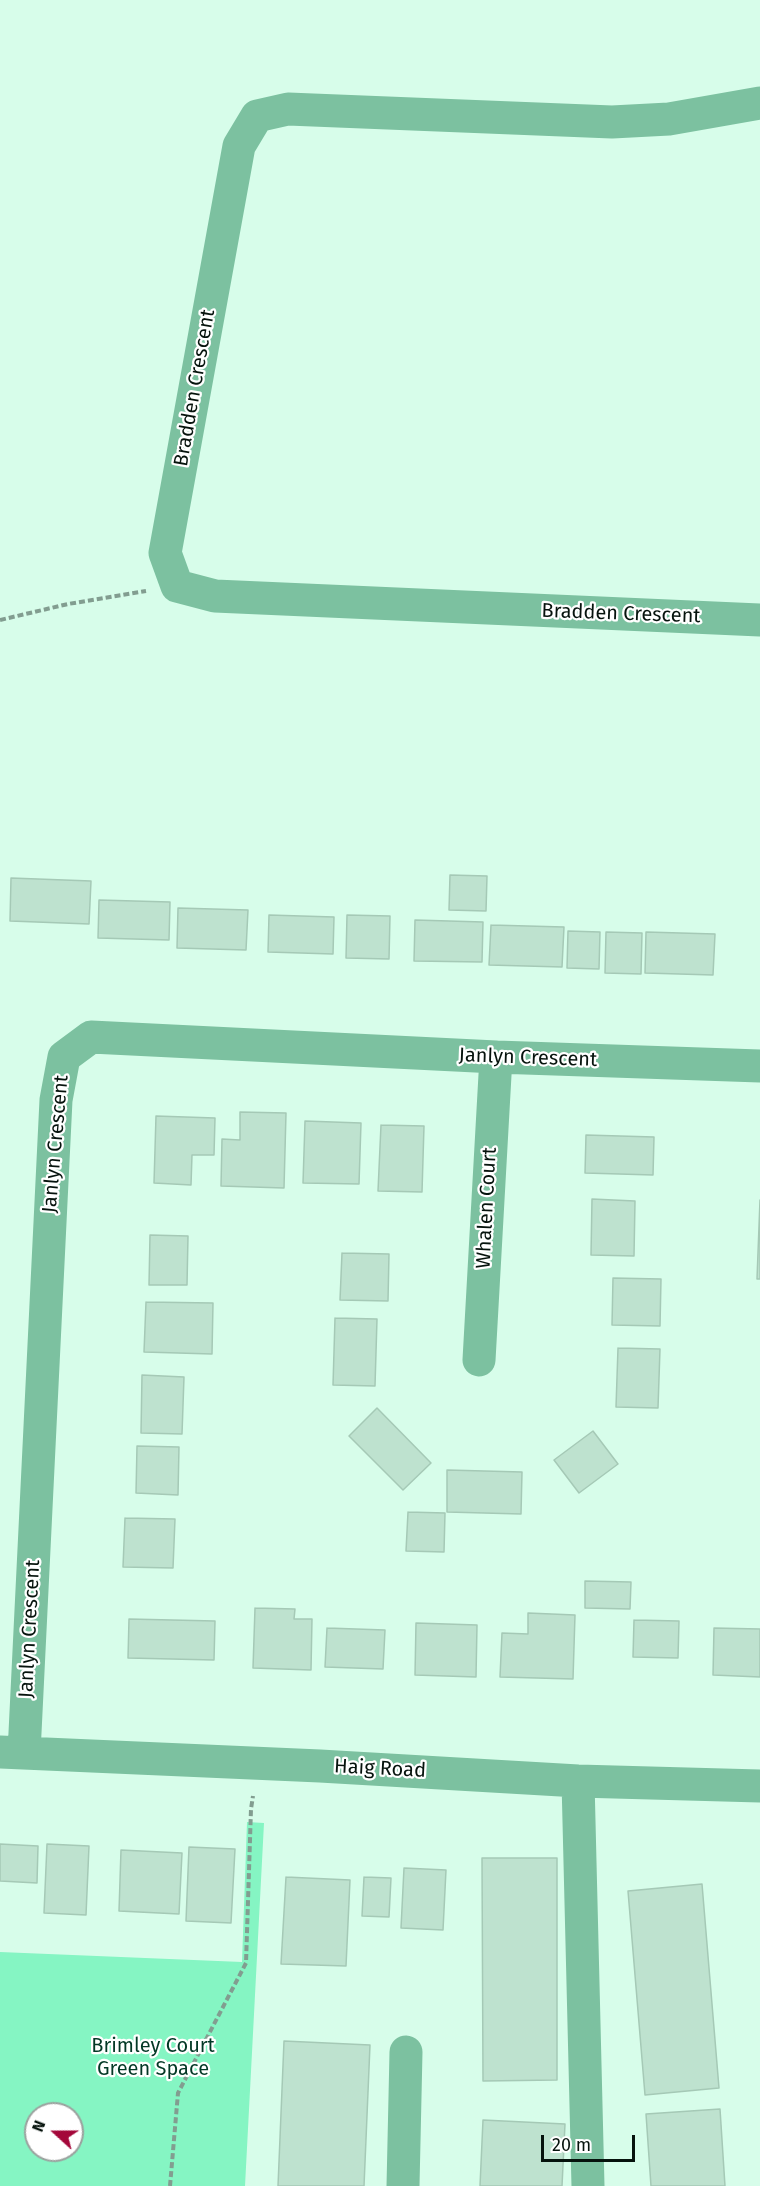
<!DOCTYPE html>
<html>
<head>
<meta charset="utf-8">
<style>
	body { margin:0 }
	#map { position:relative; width:760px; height:2186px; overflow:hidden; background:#d7fdea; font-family:"Fira Sans",sans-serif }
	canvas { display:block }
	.north { position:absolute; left:24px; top:2102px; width:60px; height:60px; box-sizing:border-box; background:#fff; border:2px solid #9ba19e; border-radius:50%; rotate:291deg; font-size:16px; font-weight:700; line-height:24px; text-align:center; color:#06130d }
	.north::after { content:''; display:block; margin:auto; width:21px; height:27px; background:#a4073a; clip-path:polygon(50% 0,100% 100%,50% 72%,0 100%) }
	.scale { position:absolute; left:541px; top:2135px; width:94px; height:27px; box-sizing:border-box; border:3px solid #06130d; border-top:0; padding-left:8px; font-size:18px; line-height:21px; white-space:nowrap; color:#06130d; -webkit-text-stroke:4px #fff; paint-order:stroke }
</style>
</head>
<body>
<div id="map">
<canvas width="760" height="2186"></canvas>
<div class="north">N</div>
<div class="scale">20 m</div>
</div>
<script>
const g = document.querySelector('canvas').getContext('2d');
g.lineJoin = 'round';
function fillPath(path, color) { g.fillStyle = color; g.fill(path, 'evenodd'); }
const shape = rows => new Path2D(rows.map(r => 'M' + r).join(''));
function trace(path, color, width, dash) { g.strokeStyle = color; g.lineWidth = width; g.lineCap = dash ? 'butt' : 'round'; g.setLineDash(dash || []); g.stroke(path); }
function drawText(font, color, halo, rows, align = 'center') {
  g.font = font + ' "Fira Sans",sans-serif'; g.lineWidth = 4.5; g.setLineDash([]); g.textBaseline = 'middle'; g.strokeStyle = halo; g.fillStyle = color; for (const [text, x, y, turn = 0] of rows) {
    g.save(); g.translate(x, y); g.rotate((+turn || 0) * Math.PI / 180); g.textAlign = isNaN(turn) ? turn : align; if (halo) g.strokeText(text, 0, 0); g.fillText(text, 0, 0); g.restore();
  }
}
fillPath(shape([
	[247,1822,264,1823,245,2186,0,2186,0,1952,242,1962],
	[36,2114,72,2114,72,2150,36,2150]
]), '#85f5c3');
const building = shape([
	[450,875,487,876,486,911,449,910,450,875],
	[11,878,91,881,89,924,10,921,11,878],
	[99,900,170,902,169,940,98,938,99,900],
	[178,908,248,910,246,950,177,948,178,908],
	[269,915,334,917,333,954,268,952,269,915],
	[347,915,390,916,389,959,346,958,347,915],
	[415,920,483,922,482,962,414,961,415,920],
	[491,925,564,927,562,967,489,965,491,925],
	[568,931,600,932,599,969,567,968,568,931],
	[606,932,642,933,641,974,605,973,606,932],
	[646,932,715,934,713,975,645,973,646,932],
	[240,1112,286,1113,284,1188,221,1186,222,1139,240,1140,240,1112],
	[156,1116,215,1118,214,1155,192,1155,191,1185,154,1183,156,1116],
	[305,1121,361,1123,359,1184,303,1183,305,1121],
	[381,1125,424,1126,422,1192,378,1191,381,1125],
	[586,1135,654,1137,653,1175,585,1173,586,1135],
	[592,1199,635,1201,634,1256,591,1255,592,1199],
	[760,1200,760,1279,757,1279,760,1200],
	[150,1235,188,1236,187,1285,149,1285,150,1235],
	[342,1253,389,1254,388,1301,340,1300,342,1253],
	[613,1278,661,1279,660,1326,612,1325,613,1278],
	[146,1302,213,1303,212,1354,144,1352,146,1302],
	[335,1318,377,1319,375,1386,333,1385,335,1318],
	[618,1348,660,1349,658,1408,616,1407,618,1348],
	[142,1375,184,1377,182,1434,141,1433,142,1375],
	[377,1408,431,1463,403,1490,349,1436,377,1408],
	[593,1431,618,1464,579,1493,554,1460,593,1431],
	[137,1446,179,1447,178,1495,136,1493,137,1446],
	[447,1470,522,1472,521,1514,447,1512,447,1470],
	[408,1512,445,1513,444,1552,406,1551,408,1512],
	[125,1518,175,1519,173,1568,123,1567,125,1518],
	[585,1581,631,1582,630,1609,585,1608,585,1581],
	[255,1608,295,1609,294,1619,312,1619,311,1670,253,1668,255,1608],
	[528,1613,575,1615,573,1679,500,1677,502,1633,528,1634,528,1613],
	[129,1619,215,1621,214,1660,128,1658,129,1619],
	[634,1620,679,1621,678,1658,633,1657,634,1620],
	[416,1623,477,1625,476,1677,415,1675,416,1623],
	[327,1628,385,1630,383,1669,325,1667,327,1628],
	[714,1628,760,1629,760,1677,713,1675,714,1628],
	[0,1844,38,1846,37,1883,0,1881,0,1844],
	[47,1844,89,1846,86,1915,44,1913,47,1844],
	[189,1847,235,1849,231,1923,186,1921,189,1847],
	[121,1850,182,1853,179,1914,119,1911,121,1850],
	[482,1858,557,1858,557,2080,483,2081,482,1858],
	[404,1868,446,1870,443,1930,401,1928,404,1868],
	[286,1877,350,1880,346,1966,281,1964,286,1877],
	[364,1877,391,1878,389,1917,362,1916,364,1877],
	[702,1884,719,2088,645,2095,628,1891,702,1884],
	[284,2041,370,2045,364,2186,278,2186,284,2041],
	[720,2109,725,2186,651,2186,646,2114,720,2109],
	[483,2120,565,2124,562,2186,480,2186,483,2120]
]);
fillPath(building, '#bee2cf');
trace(building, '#a5c9b6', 1.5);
trace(shape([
	[0,620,68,604,146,591],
	[170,2186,178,2093,246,1963,251,1809,253,1796]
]), '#829d90', 4, [6, 3]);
trace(shape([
	[760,103,669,119,612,122,288,109,257,116,239,146,165,553,177,586,215,596,760,620],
	[479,1360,496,1057],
	[0,1752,320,1766,578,1781,760,1786],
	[24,1753,56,1100,64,1057,91,1037,496,1057,760,1066],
	[578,1781,588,2186],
	[403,2186,406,2052]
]), '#7cc1a0', 33);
drawText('20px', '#06130d', '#fff', [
	["Bradden Crescent",195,388,-80],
	["Bradden Crescent",621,614,2],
	["Janlyn Crescent",528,1058,2],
	["Janlyn Crescent",56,1144,-85],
	["Whalen Court",487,1208,-87],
	["Janlyn Crescent",30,1629,-87],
	["Haig Road",380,1769,3]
]);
drawText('20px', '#023825', '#fff', [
	["Brimley Court",153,2046],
	["Green Space",153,2069]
]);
</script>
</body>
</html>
